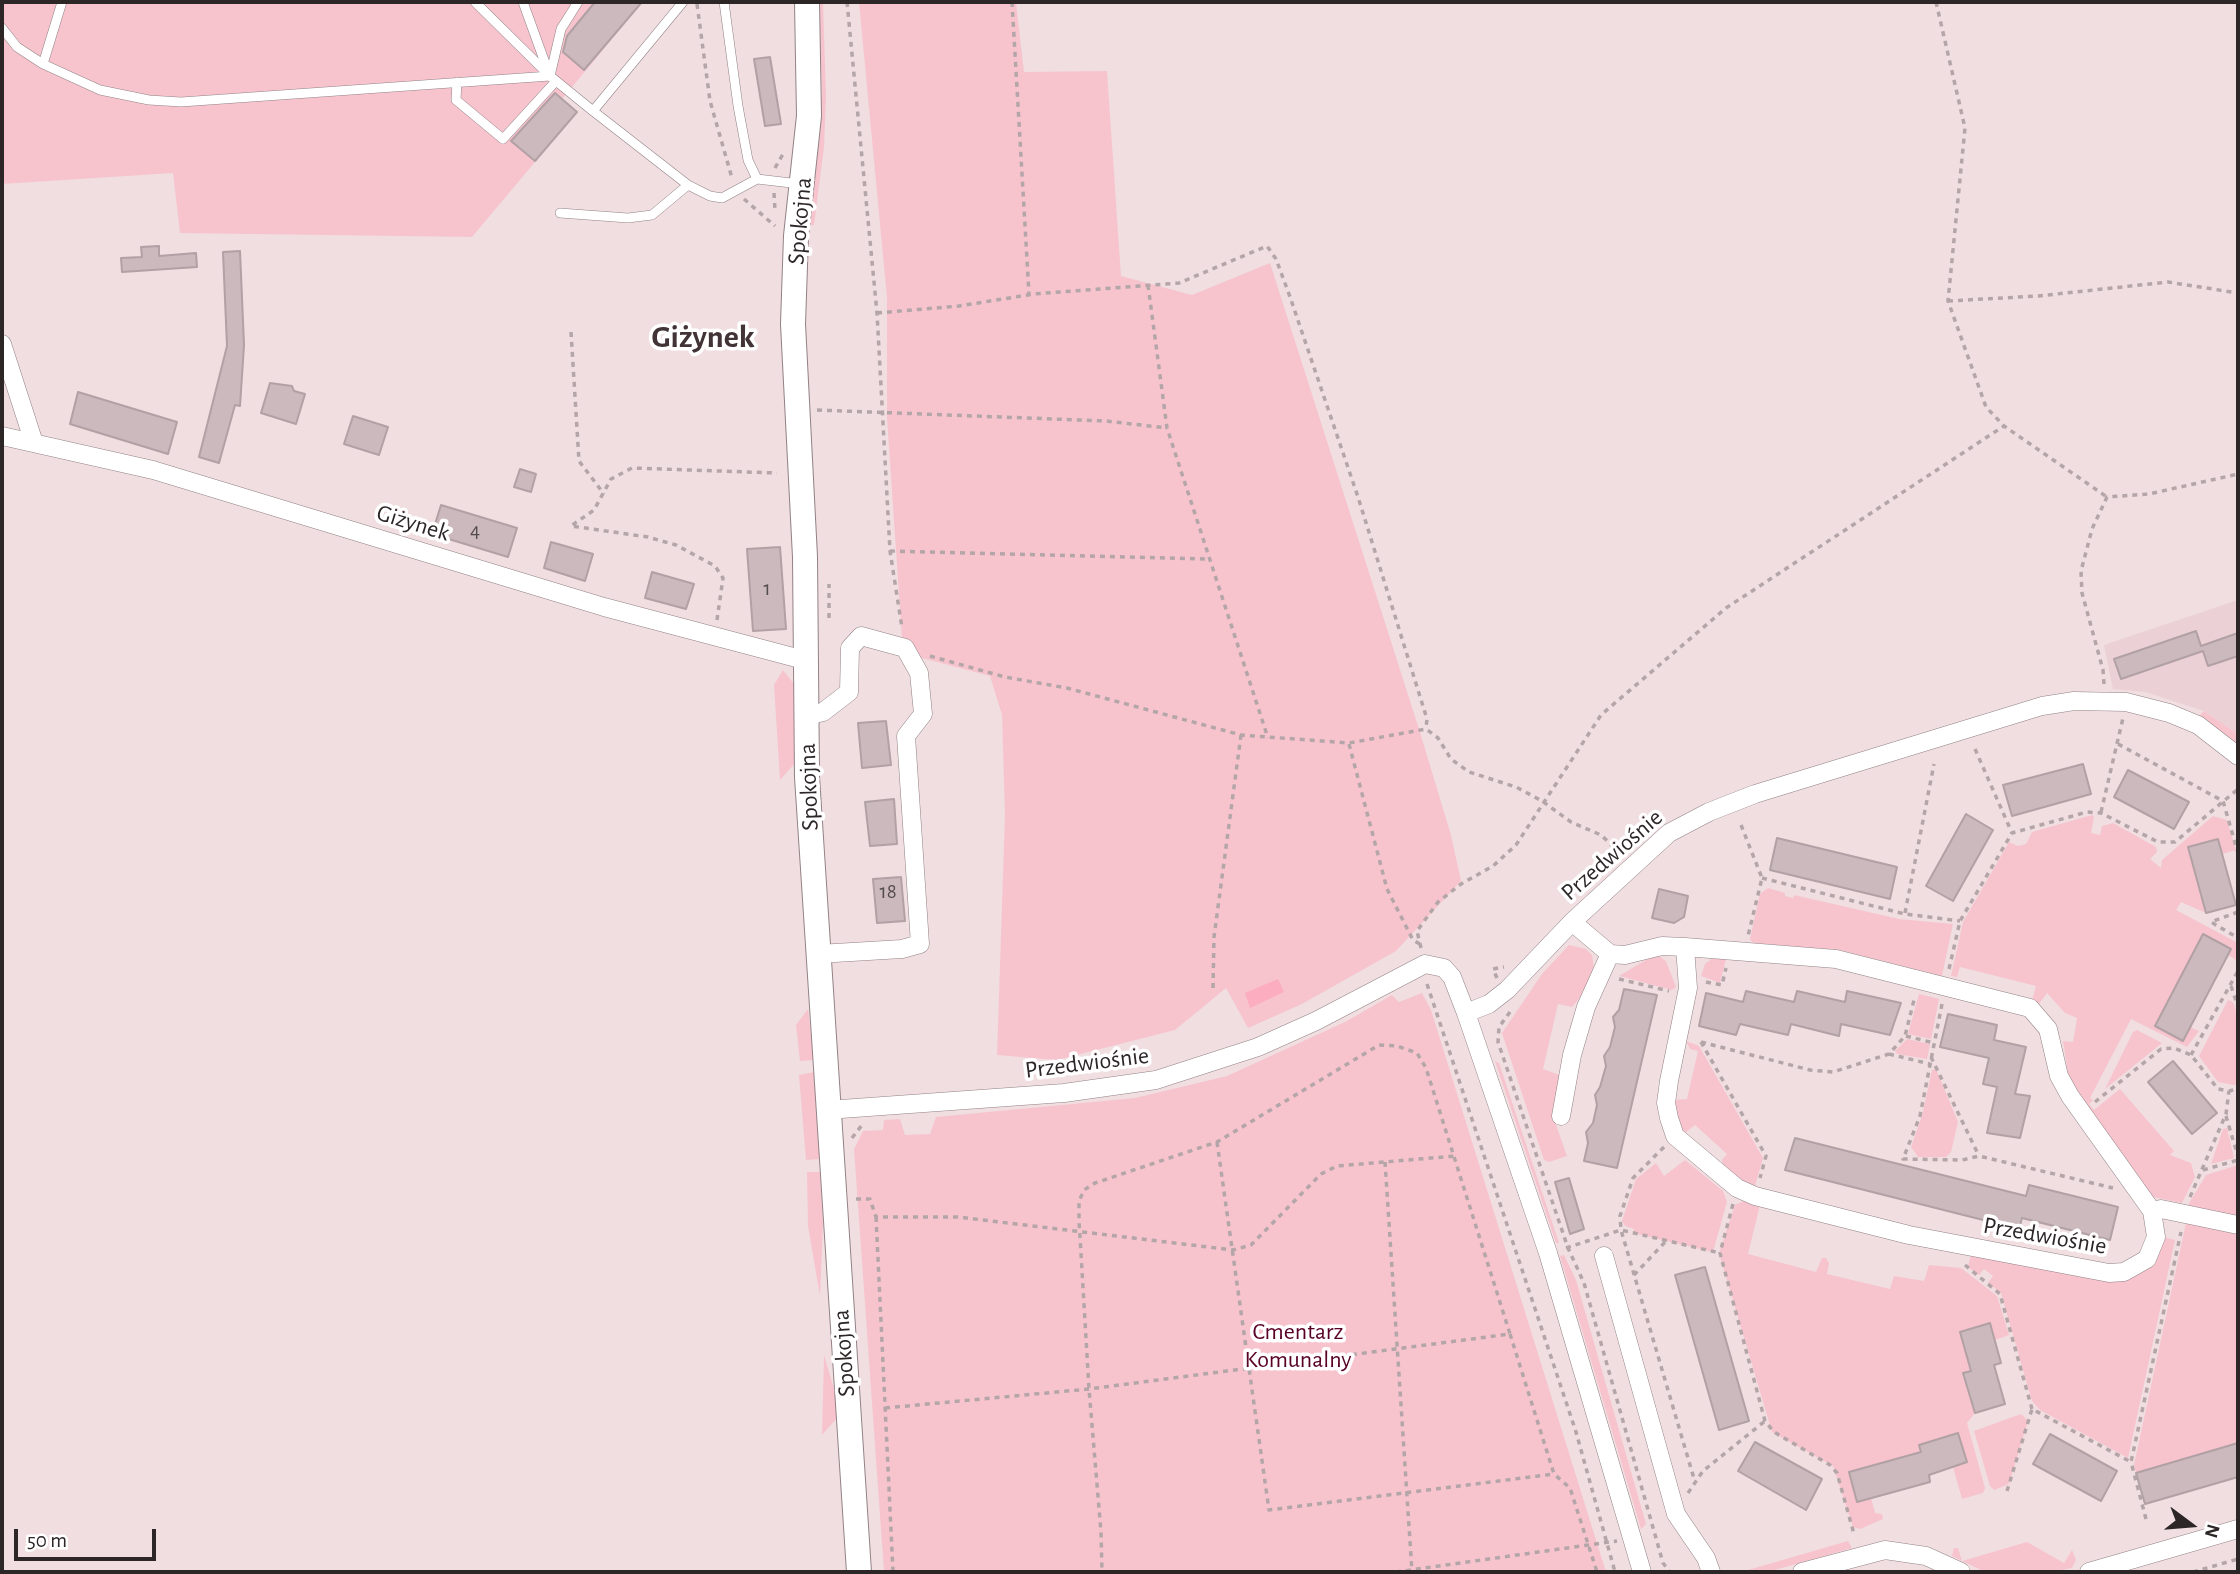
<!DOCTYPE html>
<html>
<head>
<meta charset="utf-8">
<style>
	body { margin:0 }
	#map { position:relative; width:2240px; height:1574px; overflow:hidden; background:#f0dee1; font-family:"Alegreya Sans",sans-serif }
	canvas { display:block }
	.frame { position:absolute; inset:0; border:4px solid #2c2627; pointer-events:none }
	.north { position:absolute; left:2156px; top:1490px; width:70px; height:70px; -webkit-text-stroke:5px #fff; paint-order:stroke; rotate:106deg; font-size:19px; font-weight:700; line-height:28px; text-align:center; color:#2c2627 }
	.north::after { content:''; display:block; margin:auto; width:24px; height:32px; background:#2c2627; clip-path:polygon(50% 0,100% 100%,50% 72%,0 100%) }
	.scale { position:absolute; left:14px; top:1529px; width:142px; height:32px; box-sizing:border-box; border:4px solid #2c2627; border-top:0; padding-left:9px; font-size:21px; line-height:24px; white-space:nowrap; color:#2c2627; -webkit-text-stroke:5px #fff; paint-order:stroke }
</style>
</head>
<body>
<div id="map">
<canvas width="2240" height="1574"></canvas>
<div class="frame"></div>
<div class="north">N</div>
<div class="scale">50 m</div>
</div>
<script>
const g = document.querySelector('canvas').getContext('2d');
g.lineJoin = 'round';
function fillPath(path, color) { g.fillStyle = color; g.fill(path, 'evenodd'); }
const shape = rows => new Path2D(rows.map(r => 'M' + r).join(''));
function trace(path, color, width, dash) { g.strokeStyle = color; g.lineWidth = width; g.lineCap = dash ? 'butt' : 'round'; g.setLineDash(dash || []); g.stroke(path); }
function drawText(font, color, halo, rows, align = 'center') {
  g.font = font + ' "Alegreya Sans",sans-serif'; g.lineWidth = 7; g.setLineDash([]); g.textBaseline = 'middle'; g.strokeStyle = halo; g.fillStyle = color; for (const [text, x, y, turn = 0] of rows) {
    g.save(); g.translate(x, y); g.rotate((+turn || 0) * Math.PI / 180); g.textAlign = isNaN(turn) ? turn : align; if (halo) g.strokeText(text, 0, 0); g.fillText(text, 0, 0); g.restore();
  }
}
fillPath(shape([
	[2238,600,2238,734,2204,711,2145,692,2113,689,2104,645]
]), '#ebd1d6');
fillPath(shape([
	[2,2,643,2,562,99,577,112,472,237,180,233,173,173,2,184],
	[819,2,823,2,826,96,824,147,814,225,810,225,822,94],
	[859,2,1016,2,1024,72,1107,71,1121,276,1192,295,1270,263,1419,729,1451,835,1461,881,1396,951,1302,1004,1248,1028,1226,988,1175,1030,1057,1060,997,1055,1005,815,1002,715,990,676,903,653,887,418,887,298],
	[783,670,794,684,797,761,780,780,774,685],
	[2204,711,2238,734,2238,744,2199,716],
	[2092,815,2094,817,2091,833,2100,835,2102,826,2113,823,2156,847,2157,852,2150,859,2161,868,2162,860,2213,816,2227,820,2236,850,2222,854,2218,839,2188,847,2206,913,2181,902,2176,910,2238,943,2238,961,2228,955,2230,949,2203,935,2155,1026,2190,1027,2199,1031,2187,1047,2131,1019,2090,1098,2093,1100,2089,1104,2094,1110,2120,1089,2174,1151,2170,1155,2191,1163,2195,1177,2182,1203,2153,1197,2069,1080,2063,1041,2073,1042,2077,1018,2065,1013,2047,993,2039,1004,2032,1000,2036,986,1960,967,1957,977,1951,976,1963,922,2009,842,2018,846,2026,844,2032,832],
	[1768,888,1785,893,1785,896,1793,898,1794,895,1899,919,1953,924,1942,976,1840,950,1753,943,1750,939,1760,894],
	[1569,945,1586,949,1592,955,1594,968,1590,986,1572,1007,1558,1004,1543,1069,1562,1076,1554,1119,1567,1156,1549,1162,1544,1160,1502,1033,1542,974],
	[1656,954,1666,961,1676,987,1672,990,1619,976],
	[1713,958,1726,959,1720,983,1701,976,1705,964],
	[1422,993,1431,1010,1606,1572,884,1572,854,1149,863,1131,883,1130,884,1120,900,1119,905,1135,930,1134,936,1117,1135,1098,1227,1076,1345,1022,1392,995,1399,1002],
	[1919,994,1939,999,1931,1039,1908,1034],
	[2228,1000,2233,1002,2238,1016,2238,1084,2234,1085,2218,1082,2199,1056],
	[808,1009,814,1060,800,1061,796,1025],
	[2137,1030,2162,1043,2105,1089,2133,1032],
	[1907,1039,1930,1044,1927,1059,1897,1054,1895,1051],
	[1686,1041,1699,1046,1763,1158,1755,1186,1735,1178,1723,1168,1722,1160,1727,1154,1695,1125,1685,1133,1677,1122,1674,1100,1687,1099,1698,1051,1690,1049],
	[1495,1061,1499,1063,1559,1243,1556,1243],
	[1936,1069,1958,1122,1951,1152,1946,1157,1918,1157,1911,1147,1922,1116,1932,1070],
	[814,1072,820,1159,806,1160,799,1075],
	[2227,1128,2234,1158,2211,1164,2223,1129],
	[1685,1160,1723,1191,1727,1202,1713,1252,1633,1233,1634,1229,1625,1226,1622,1221,1636,1179,1656,1163,1664,1176],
	[2238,1165,2238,1216,2188,1205,2206,1175],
	[807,1172,820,1172,823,1223,820,1296,808,1226],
	[1744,1201,1760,1205,1748,1254,1816,1272,1822,1258,1826,1258,1829,1263,1827,1274,1890,1289,1894,1276,1924,1281,1929,1265,1961,1268,1997,1296,2009,1335,1995,1340,1989,1323,1960,1333,1971,1371,1963,1373,1975,1413,1967,1423,1985,1488,1983,1493,1962,1499,1953,1467,1967,1462,1958,1433,1919,1445,1921,1452,1850,1472,1857,1502,1871,1498,1875,1513,1882,1514,1883,1519,1860,1529,1853,1527,1833,1466,1772,1432,1719,1253,1735,1205],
	[2186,1223,2238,1234,2238,1443,2136,1473,2134,1465],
	[2163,1237,2175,1240,2128,1458,2040,1410,2032,1401,2001,1293,1988,1283,1993,1276,1984,1269,1979,1275,1968,1267,1971,1254,2111,1279],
	[1564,1255,1576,1280,1646,1524,1641,1529,1560,1256],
	[824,1355,835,1392,837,1418,822,1435],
	[2021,1414,2028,1421,2009,1484,1994,1490,1990,1486,1974,1431],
	[1848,1541,1852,1548,1768,1572,1741,1572],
	[2027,1542,2064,1563,2072,1550,2076,1560,2072,1568,2051,1572,1985,1572,1952,1556,1954,1548,1958,1548,1962,1561]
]), '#f7c4ce');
fillPath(shape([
	[1278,979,1284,992,1250,1008,1245,993]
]), '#fcadbf');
const building = shape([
	[595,2,642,2,584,70,563,52,567,36,595,2],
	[770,57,781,124,765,126,754,59,770,57],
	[555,93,577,112,535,161,511,141,555,93],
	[159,246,159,256,196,253,197,267,122,272,121,258,142,257,141,247,159,246],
	[240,251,244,345,240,406,235,405,219,463,199,457,227,346,223,252,240,251],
	[270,383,292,386,294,391,305,394,296,424,261,413,270,383],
	[78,392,177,422,168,454,70,424,78,392],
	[353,416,388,427,379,455,344,444,353,416],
	[520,469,536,474,531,492,514,487,520,469],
	[441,505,517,528,508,557,432,534,441,505],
	[551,542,593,554,585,581,544,568,551,542],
	[780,547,786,629,753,631,747,549,780,547],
	[652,572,694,584,686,609,645,598,652,572],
	[2196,631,2201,646,2238,633,2238,656,2208,666,2203,651,2121,679,2114,659,2196,631],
	[886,721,891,765,862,768,858,723,886,721],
	[2083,764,2091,794,2012,816,2003,785,2083,764],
	[2128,770,2189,802,2174,829,2114,797,2128,770],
	[894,799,897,844,870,846,865,802,894,799],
	[1966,814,1993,830,1953,901,1926,886,1966,814],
	[1777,838,1897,867,1890,899,1770,870,1777,838],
	[2218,839,2236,905,2206,913,2188,847,2218,839],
	[901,877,905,921,877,923,873,879,901,877],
	[1659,889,1688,896,1684,917,1674,923,1652,918,1659,889],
	[2203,934,2231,949,2183,1041,2155,1026,2203,934],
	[1624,989,1657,995,1617,1168,1584,1161,1588,1143,1586,1132,1593,1123,1597,1105,1595,1095,1600,1087,1606,1066,1604,1056,1610,1047,1615,1027,1613,1017,1619,1010,1624,989],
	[1746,991,1794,1002,1797,991,1845,1002,1847,991,1901,1003,1890,1035,1841,1024,1839,1036,1791,1024,1788,1035,1740,1024,1736,1035,1699,1026,1706,993,1743,1002,1746,991],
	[1948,1014,1997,1025,1994,1040,2026,1047,2015,1094,2030,1096,2020,1138,1987,1133,1997,1087,1983,1084,1989,1058,1940,1047,1948,1014],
	[2173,1061,2217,1113,2192,1134,2148,1082,2173,1061],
	[1795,1138,2026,1196,2029,1185,2118,1207,2110,1240,2022,1218,2019,1229,1785,1170,1795,1138],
	[1569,1178,1584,1229,1570,1234,1555,1182,1569,1178],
	[1705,1267,1749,1421,1719,1430,1675,1275,1705,1267],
	[1990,1323,2001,1363,1994,1365,2005,1404,1975,1413,1963,1373,1971,1371,1960,1332,1990,1323],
	[1958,1433,1967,1462,1929,1475,1930,1482,1857,1502,1849,1472,1921,1452,1919,1445,1958,1433],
	[2050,1434,2117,1471,2101,1501,2033,1464,2050,1434],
	[1755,1442,1822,1479,1806,1510,1738,1471,1755,1442],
	[2238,1443,2238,1477,2145,1504,2136,1473,2238,1443]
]);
fillPath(building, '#cbb9bd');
trace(building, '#b1a0a4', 2);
const lane = shape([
	[62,2,43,64,100,90,149,100,181,102,550,76],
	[475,2,550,76,593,111],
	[523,2,548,71],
	[683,2,593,111,688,185,710,196,722,198,757,179,800,184],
	[724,2,738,106,748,160,757,179],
	[2,28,17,47,43,64],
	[550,76,561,29,578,2],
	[457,82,456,100,503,139,556,81],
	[560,213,628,218,652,215,688,185]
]);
const street = shape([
	[2,344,34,443],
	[2,436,153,470,604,607,808,661],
	[807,716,823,712,849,692,850,648,861,636,905,648,919,673,923,714,906,736,920,944,902,949,818,954],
	[1572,922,1610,954,1625,955,1662,946,1685,947,1688,988,1669,1081,1666,1103,1669,1118,1675,1136,1737,1188,1755,1196,1909,1235,2109,1273,2124,1272,2147,1259,2156,1237,2152,1211,2070,1096,2059,1076,2048,1029,2030,1008,1836,959,1685,947],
	[1466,1013,1489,1004,1507,990,1572,922,1669,833,1709,812,1755,794,2042,706,2074,701,2126,702,2169,713,2198,725,2238,756],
	[827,1110,1064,1093,1156,1080,1258,1047,1316,1021,1425,964,1444,968,1452,977,1466,1013,1548,1253,1642,1572],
	[1561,1116,1572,1055,1586,1007,1610,954],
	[2152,1211,2161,1209,2238,1225],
	[1604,1256,1676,1514,1706,1558,1711,1572],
	[1802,1572,1885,1550,1926,1556,1961,1572],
	[2089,1572,2238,1529]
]);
const secondary = shape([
	[807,2,809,116,796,236,793,324,805,557,807,777,859,1572]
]);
trace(lane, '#928285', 10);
trace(street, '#928285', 19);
trace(secondary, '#928285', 26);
trace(shape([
	[847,2,877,313,890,551,902,628],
	[1012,2,1029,294],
	[1936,2,1965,128,1948,301,1986,407,2004,426,2107,497],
	[697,4,710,101,732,178],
	[775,168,783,154],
	[774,193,775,210],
	[744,199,775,226],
	[1148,285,1167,428,1268,738],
	[1948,301,2038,296,2168,282,2238,293],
	[877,313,959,306,1034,294,1179,283,1267,246,1276,259,1289,294,1358,497,1427,719,1426,728],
	[571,332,579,461,604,494],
	[817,410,1106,421,1167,428],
	[890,551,1209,559],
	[829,618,829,584],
	[717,620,723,578,715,566,676,545,648,537,571,526,594,510,611,479,632,468,777,473],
	[930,656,1005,677,1067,688,1241,735,1349,743,1426,729,1438,738,1451,759,1469,772,1516,787,1542,801,1571,822,1601,835,1621,854],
	[2104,684,2103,670,2082,593,2081,571,2092,529,2107,497,2149,494,2238,474],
	[1349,744,1387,889,1413,940,1420,944],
	[2118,744,2223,801,2238,853],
	[1975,749,2012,833],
	[2101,812,2123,718],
	[1741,825,1762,878,1748,936],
	[1762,878,1905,914,1960,921],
	[2238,912,2211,922,2238,938],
	[1905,913,1934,764],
	[1421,948,1417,931,1438,902,1461,884,1493,866,1516,845,1601,715,1726,608,2004,426],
	[1949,969,1960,921,2012,833,2087,812,2101,813,2158,842,2175,842,2238,789],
	[1497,978,1493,969,1504,967],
	[1619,979,1669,991],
	[1706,982,1722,985,1726,968],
	[1427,984,1576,1432,1615,1572],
	[2231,986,2238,1007],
	[1213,988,1214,937,1241,735],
	[1942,1004,1920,1116,1903,1159,1962,1160,1979,1156,2113,1188],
	[1510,1012,1499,1027,1498,1042,1568,1248,1584,1283,1663,1563,1670,1572],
	[1906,1036,1934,1043],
	[1701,1042,1810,1070,1833,1072,1889,1054,1905,1036,1915,996],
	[1701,1042,1766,1156,1760,1178],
	[1889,1054,1930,1064],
	[2191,1055,2238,971],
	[1931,1057,1979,1156],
	[2095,1102,2161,1049,2174,1048,2191,1055,2218,1089,2229,1091,2238,1089],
	[2226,1116,2238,1157],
	[852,1138,862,1125],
	[1217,1142,1269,1510,1554,1474],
	[1664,1147,1633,1178,1620,1216,1621,1230,1695,1482],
	[1385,1162,1412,1572],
	[2203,1170,2238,1160],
	[2190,1197,2226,1114,2229,1091],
	[856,1199,870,1199,876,1217,958,1217,1233,1250,1251,1245,1321,1174,1337,1166,1455,1156],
	[1733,1204,1720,1253,1765,1421,1774,1432,1830,1465,1837,1473,1854,1534],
	[876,1217,893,1572],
	[1566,1248,1621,1230,1720,1253],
	[1965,1265,2000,1294,2032,1409],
	[1634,1275,1666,1241],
	[1510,1334,1554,1474,1570,1488,1597,1572],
	[885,1408,1089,1389,1510,1334,1426,1068,1417,1053,1397,1046,1379,1045,1217,1142,1095,1183,1084,1190,1079,1201,1079,1220,1089,1389,1101,1532,1102,1572],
	[2007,1491,2032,1409,2131,1462],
	[1688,1493,1703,1471,1765,1421],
	[2146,1519,2131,1462,2181,1232],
	[1396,1572,1617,1541],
	[2193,1572,2238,1559]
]), '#b4a6a8', 3.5, [5, 5]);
trace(lane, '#fff', 9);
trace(street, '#fff', 18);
trace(secondary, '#fff', 24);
drawText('21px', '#544b4c', null, [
	["4",475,531],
	["1",767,589],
	["18",888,892]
]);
drawText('24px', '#2c2627', '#fff', [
	["Spokojna",800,221,-85],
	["Giżynek",413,523,17],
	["Spokojna",809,787,-92],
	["Przedwiośnie",1612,855,-41],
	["Przedwiośnie",1087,1063,-7],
	["Przedwiośnie",2045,1236,10],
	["Spokojna",844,1353,-94]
]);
drawText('24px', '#580025', '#fff', [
	["Cmentarz",1298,1332],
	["Komunalny",1298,1360]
]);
drawText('bold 32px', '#413336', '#fff', [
	["Giżynek",703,337]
]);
</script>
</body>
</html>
